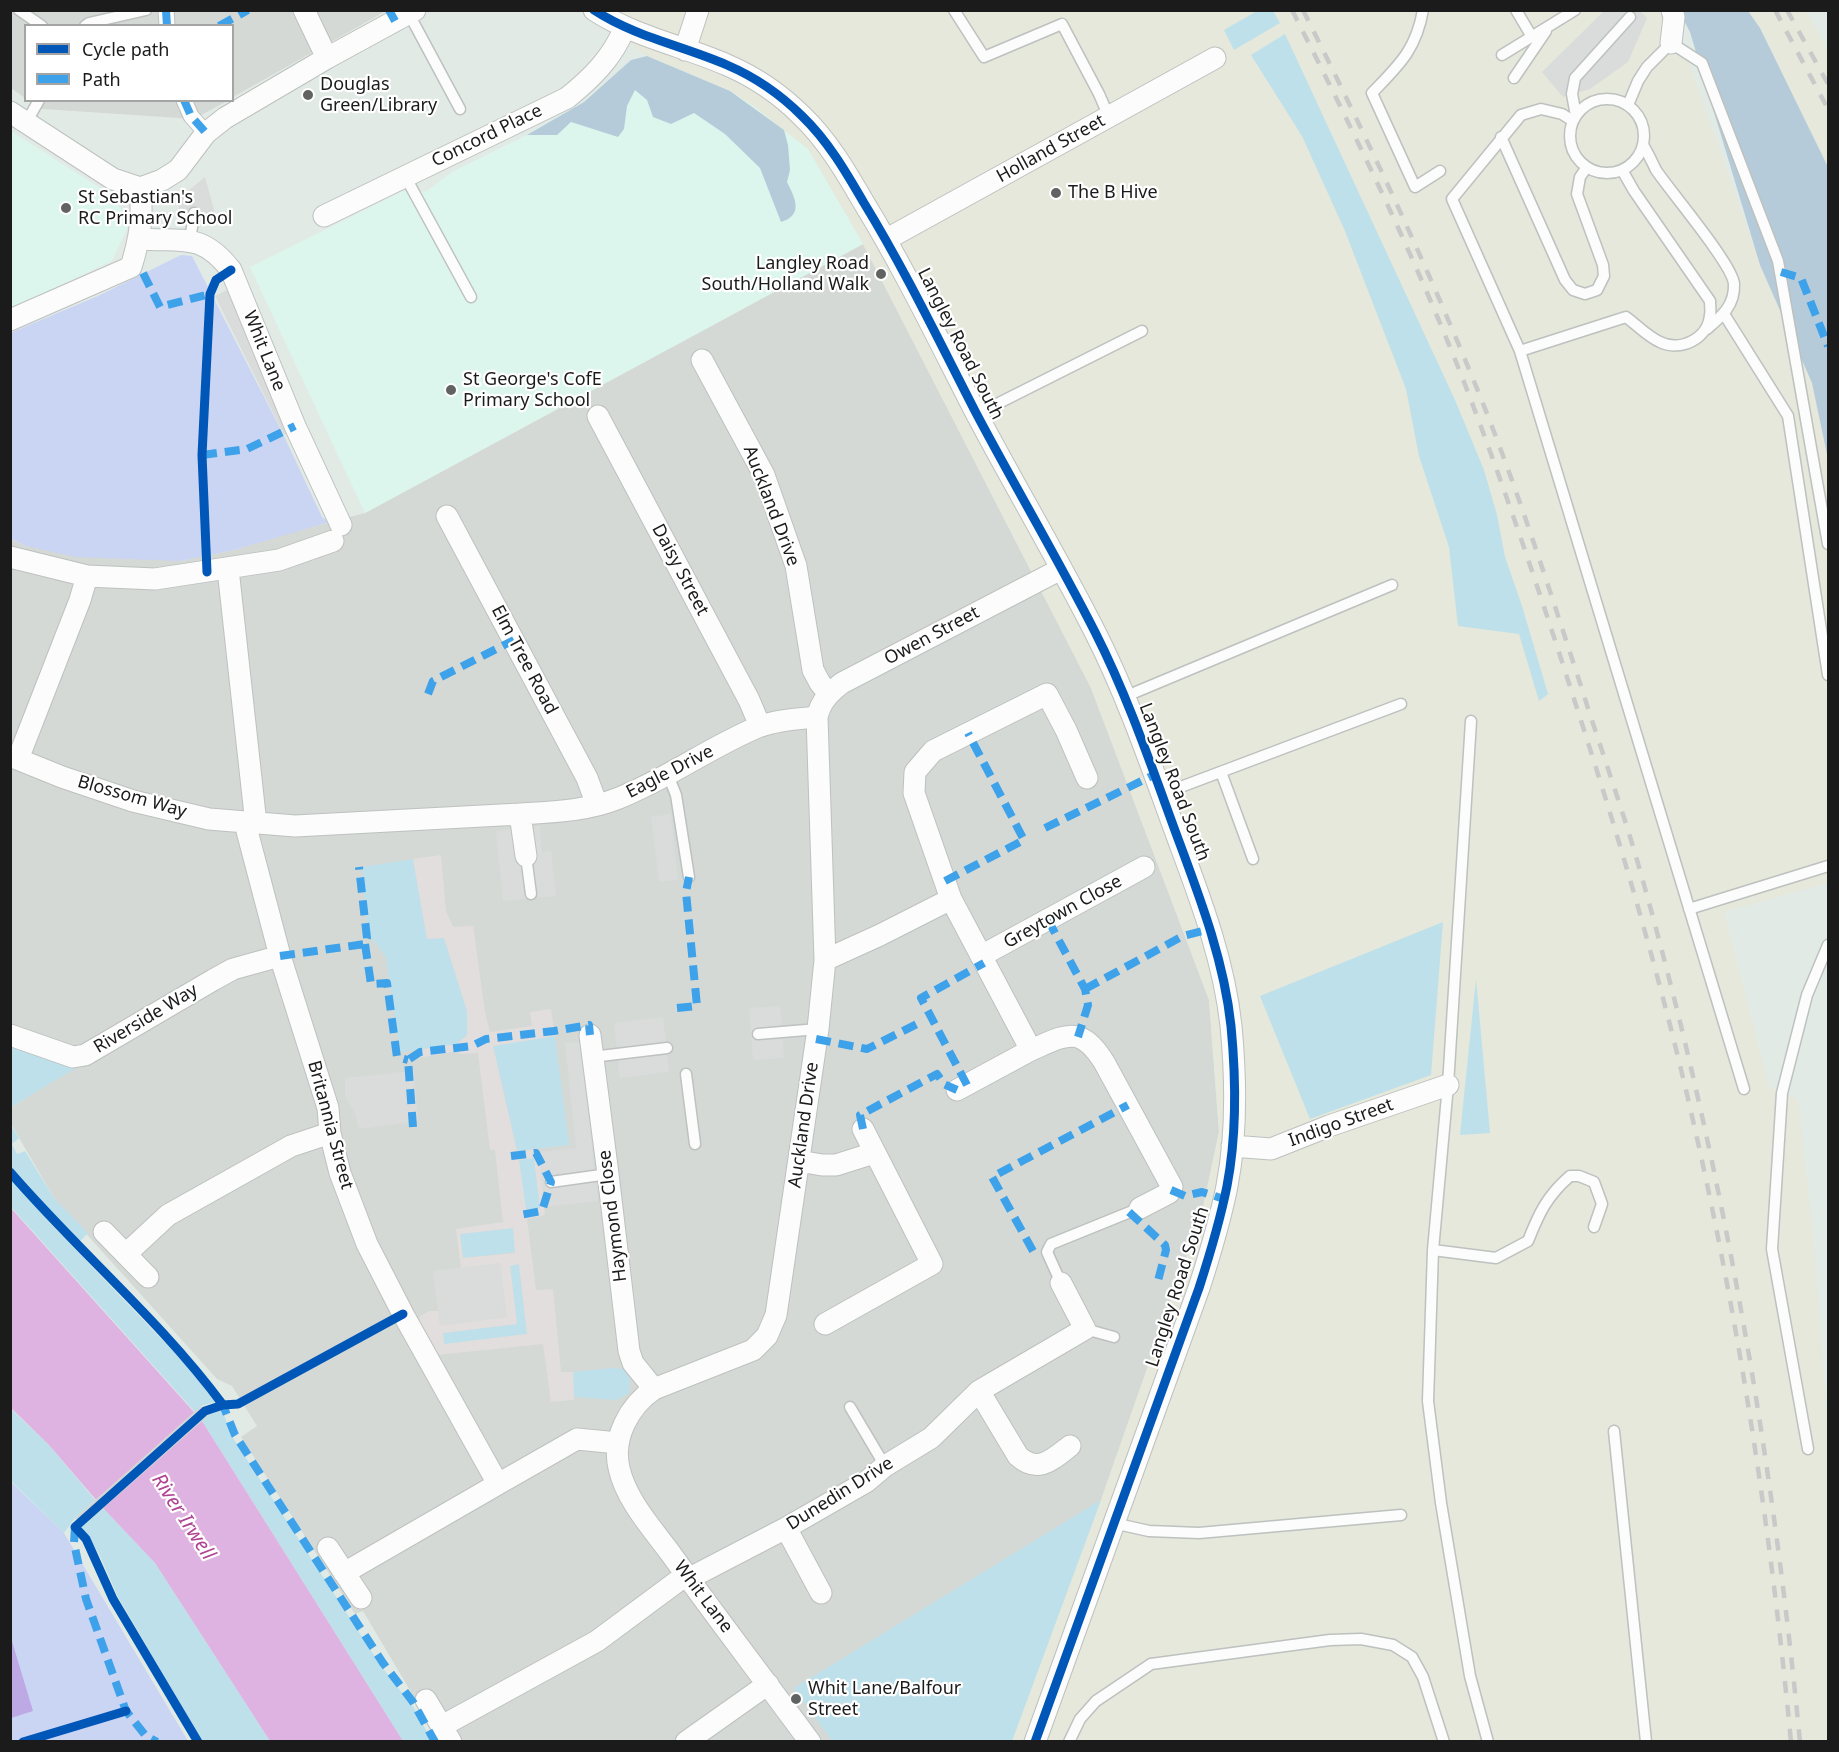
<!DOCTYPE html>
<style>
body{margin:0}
#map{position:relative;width:1839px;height:1752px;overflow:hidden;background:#e2eae6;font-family:"Noto Sans",sans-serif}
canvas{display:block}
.frame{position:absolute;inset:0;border:12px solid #1b1b1b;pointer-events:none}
.legend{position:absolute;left:24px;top:24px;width:210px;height:78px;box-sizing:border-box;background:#fff;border:2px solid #a4a4a4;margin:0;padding:8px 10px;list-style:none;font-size:18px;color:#1b1b1b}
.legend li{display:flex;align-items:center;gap:12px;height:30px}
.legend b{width:30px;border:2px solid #a4a4a4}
</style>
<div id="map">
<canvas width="1839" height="1752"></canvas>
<div class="frame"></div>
<ul class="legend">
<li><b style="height:8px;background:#0057b8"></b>Cycle path</li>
<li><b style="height:8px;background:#3da2ea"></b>Path</li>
</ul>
</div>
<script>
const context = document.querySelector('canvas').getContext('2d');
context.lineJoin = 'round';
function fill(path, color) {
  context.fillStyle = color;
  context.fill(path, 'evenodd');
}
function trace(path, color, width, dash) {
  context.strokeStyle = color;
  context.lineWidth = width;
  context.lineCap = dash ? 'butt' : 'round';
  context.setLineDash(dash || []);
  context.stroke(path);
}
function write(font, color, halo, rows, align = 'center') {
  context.font = font + ' "Noto Sans",sans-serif';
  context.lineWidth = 4.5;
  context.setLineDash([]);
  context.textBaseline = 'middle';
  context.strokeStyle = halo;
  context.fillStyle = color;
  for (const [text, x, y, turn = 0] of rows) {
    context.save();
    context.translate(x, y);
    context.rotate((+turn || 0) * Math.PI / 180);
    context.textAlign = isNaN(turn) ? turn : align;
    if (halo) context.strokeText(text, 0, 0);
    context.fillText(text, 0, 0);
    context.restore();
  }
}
fill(new Path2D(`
 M10 11H386L233 97 232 26H26L25 98 11 88Z
 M29 101H227L194 119 43 109Z
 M863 244 1091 688 1209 1000 1219 1132 1202 1212 1101 1500 1012 1741H440L363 1611 355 1614 241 1437 257 1426 232 1386 217 1379 54 1198 11 1124V1107L78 1066 11 1047 10 539 26 546 180 561 234 550 285 534 365 513Z`), '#d4d9d6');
fill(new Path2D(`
 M586 11H1661L1681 40 1760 265 1812 383 1828 459V883L1724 912 1769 1087 1798 1099 1814 1244 1828 1433V1741H1012L1101 1500 1202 1212 1219 1132 1209 999 1091 688 863 244 808 150 753 106 730 91 647 56Z
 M1748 11H1806L1828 50V167L1760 28Z`), '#e5e8da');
fill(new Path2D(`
 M647 56 730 91 753 106 808 149 863 244 365 513 250 267 403 191 412 193 427 191 452 172 527 135 584 102 631 60Z
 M11 131 111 195 130 222 112 261 11 308Z`), '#dcf6ee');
fill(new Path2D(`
 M1257 11H1273L1280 23 1234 50 1224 30Z
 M1285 34 1455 400 1484 470 1497 515 1505 557 1522 606 1548 694 1539 701 1519 634 1458 626 1449 547 1419 456 1406 389 1345 231 1302 136 1251 55Z
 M413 859 427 939 444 938 467 1011V1035L457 1044 400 1052 386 957 368 934 362 867Z
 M1443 922 1431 1075 1310 1119 1260 996Z
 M1476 979 1490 1133 1460 1135Z
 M555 1036 569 1145 517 1151 493 1045Z
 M11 1047 79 1066 11 1107Z
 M10 1124 19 1138 12 1144 17 1154 25 1151 54 1198 88 1233 79 1242 11 1167Z
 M534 1158 540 1209 525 1210 519 1160Z
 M10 1177 51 1224 192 1371 215 1402 201 1406 195 1412 11 1207Z
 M513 1228 516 1252 463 1258 460 1234Z
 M519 1264 527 1334 444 1345 443 1333 517 1324 510 1265Z
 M613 1368 624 1369 630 1379 629 1393 617 1400 574 1397 573 1372Z
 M10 1408 49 1445 95 1500 75 1518 64 1533 11 1481Z
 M222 1410 233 1438 381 1666 414 1708 432 1741H403L202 1421 209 1415Z
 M1101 1500 1012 1741H832L794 1688Z
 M103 1508 155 1563 270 1741H202L118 1597 99 1554 82 1527Z`), '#bee0ea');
fill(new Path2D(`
 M1679 11H1748L1760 28 1828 167V459L1812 383 1760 265 1690 32Z
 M647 56 730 91 784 130 788 145 790 170 787 182C795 198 804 215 781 222L760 168 725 134 694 113 671 124 653 117 647 100 635 90 627 106 624 129 618 137 571 122 557 135H527L584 102 631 60Z`), '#b5cbda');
fill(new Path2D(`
 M181 255 192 256 282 432 322 517 329 522 234 550 180 561 76 557 26 546 11 539 10 333 98 296Z
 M10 1481 64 1533 188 1741H11Z`), '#cad4f3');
fill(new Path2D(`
 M11 1638 33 1711 11 1718H10Z`), '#bdaae4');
fill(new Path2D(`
 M1604 11H1640L1647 18 1628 62 1590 89 1563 97 1542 72Z
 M205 177 215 213 206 223 182 218 177 200Z
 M227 290 296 430 284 435 215 296Z
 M671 814 678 880 659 882 651 817Z
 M540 826 542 852 551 851 556 896 503 901 496 831Z
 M780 1006 784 1058 753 1060 749 1008Z
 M663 1017 669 1072 620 1078 614 1023Z
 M580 1042 598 1201 544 1207 538 1152 576 1148 565 1043Z
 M414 1071 418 1121 359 1129 355 1113 345 1097V1078Z
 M500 1263 507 1317 440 1326 433 1271Z`), '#d9dcdb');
fill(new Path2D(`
 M441 855 446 911 453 927 473 926 485 1012 490 1032 532 1026 530 1012 551 1009 555 1036 493 1046 517 1151 538 1149 545 1215 527 1219 536 1290 553 1289 561 1372H573L574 1397 573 1400 551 1402 543 1344 436 1355 418 1326 420 1316 429 1311H438L440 1326 507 1317 500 1263 461 1268 456 1229 503 1222 495 1150H490L478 1053 459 1054 458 1051 417 1058 416 1050 457 1044 467 1035V1011L444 938 427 939 413 859ZM534 1158 540 1208 526 1210 519 1160ZM513 1228 515 1253 463 1258 460 1234ZM519 1264 527 1334 444 1344 443 1333 517 1324 510 1266Z`), '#e3dede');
fill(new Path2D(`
 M10 1207 202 1421 403 1741H270L155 1563 103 1508 49 1445 11 1408Z`), '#dfb3e1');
fill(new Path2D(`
 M201 1406 209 1415 82 1527 75 1518Z`), '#d4d7d6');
const service = new Path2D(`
 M19 10 42 26
 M954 10 984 57 1062 24 1099 94 1109 117
 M1423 10C1416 50 1399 65 1372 93L1415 187 1440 171
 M1516 10 1532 37
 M409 14 460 109
 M85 26 89 23 146 10
 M1502 55 1575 10
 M1514 78 1546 31
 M1570 136a37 37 0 1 1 74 0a37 37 0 1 1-74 0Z
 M1628 105 1638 81 1647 67 1671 43 1702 63 1778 261 1828 544
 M1576 116 1572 94 1575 78 1630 17
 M26 123 39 100
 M1501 137 1565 280 1573 290 1585 294 1597 290 1604 276 1603 265 1577 194 1580 177 1587 167
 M1643 145C1648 153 1652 162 1656 170 1670 191 1733 265 1734 284 1735 305 1722 316 1707 329
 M1622 170 1634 191 1710 301C1710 306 1711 311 1710 315 1708 339 1680 352 1660 342 1648 337 1637 325 1626 317L1520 351 1744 1089
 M405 176 471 297
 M190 241 194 213
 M1724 314 1788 416 1828 675
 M1520 351 1452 199 1521 115 1541 109 1562 114 1573 121
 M977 414 1142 331
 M1124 697 1392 585
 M1471 721 1448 1085 1433 1250 1428 1401 1441 1503 1470 1676 1488 1742
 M1221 772 1253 859
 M668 775 676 795 689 877
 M1162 794 1401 704
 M526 856 531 894
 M1689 909 1828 866
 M758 1034 818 1029
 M592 1057 667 1048
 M686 1074 695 1144
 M551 1182 608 1174
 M1433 1250 1496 1258 1528 1241C1539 1213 1547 1196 1570 1176H1579L1594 1182 1602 1204 1594 1227
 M1061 1283 1047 1252 1051 1244 1140 1208
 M1085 1329 1114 1337
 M850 1407 885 1466
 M1614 1431 1646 1742
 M1808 1449 1772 1249 1782 1093 1807 995 1828 945
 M1113 1523 1149 1531 1199 1533 1401 1515
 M1069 1742 1080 1719 1096 1701 1151 1664 1330 1640 1361 1639 1393 1645 1412 1657 1423 1677 1444 1742`);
const pedestrian = new Path2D(`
 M166 10 167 26
 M184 100 191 116 206 133`);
const minor = new Path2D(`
 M304 10 327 58
 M594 10C635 37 684 46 727 65 755 77 781 95 802 116 828 141 846 172 864 203 905 270 939 341 975 411 1014 485 1057 557 1095 632 1128 697 1152 768 1177 836 1200 898 1224 960 1231 1026 1236 1078 1237 1134 1227 1186 1220 1221 1210 1254 1199 1288L1035 1742
 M1671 43 1674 17 1672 10
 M685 50 698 10
 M10 112 113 179 140 188
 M140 188 162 180 178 170 206 133 225 118 327 58 415 10
 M324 216 567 98C592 78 613 57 625 27
 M140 239C183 242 201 232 231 270L295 426 341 525
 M887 239 1215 58
 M10 320 131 267C140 238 143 218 140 188
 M702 360 764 475 796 566 813 670 820 683 828 693
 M598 416 749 700 760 726
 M447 516 587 778 597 805
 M10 557 87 576 155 579 279 560 333 541
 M228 569 256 824
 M10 756 62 777 133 801 209 819 295 826 520 814
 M18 759 80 600 87 576
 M247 822V831L280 956 328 1108 330 1133 340 1173 367 1244 403 1314 498 1484 577 1439 618 1443
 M526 856 520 814C553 812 587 811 619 798 667 779 710 747 758 727 776 720 797 719 817 717
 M951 899 1031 1050C1066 1035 1080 1024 1104 1062L1172 1187 1169 1193 1140 1208
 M981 956 1144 867
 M825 960 880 935 951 899 914 793 915 772 933 751 1047 694 1066 730 1087 778
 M10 1035 73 1057 85 1055 213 980 233 969 280 956
 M590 1035 608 1174 629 1351 633 1363 654 1389
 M957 1090 1031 1050
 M1232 1146 1271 1149 1329 1126 1448 1085
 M799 1161 822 1165H836L874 1153
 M104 1232 148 1277
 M126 1254 168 1215 291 1146 330 1133
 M825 1324 932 1264 863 1129
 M979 1391 1018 1456C1038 1474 1052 1460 1070 1446
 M786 1528 821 1593
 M328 1548 361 1598
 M344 1573 498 1484
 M688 1579 786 1528 866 1482 885 1466 931 1438 979 1391 1085 1329 1061 1283
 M426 1700 451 1742
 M442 1726 597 1641 686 1575
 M686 1742 768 1684
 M810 1742C764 1679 716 1617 671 1554 652 1528 626 1500 619 1468 612 1438 629 1406 654 1389L753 1350 767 1336 776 1315 818 1029 825 960 817 717C821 701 829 693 842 683L1061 569`);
trace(service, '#bdc1bf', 13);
trace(pedestrian, '#bdc1bf', 17);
trace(minor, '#bdc1bf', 23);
trace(service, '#fbfcfb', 10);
trace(pedestrian, '#fbfcfb', 15);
trace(minor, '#fbfcfb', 21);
trace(new Path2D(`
 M1292 10C1354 132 1414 255 1464 382 1508 496 1546 611 1583 727 1621 845 1656 964 1685 1086 1736 1301 1770 1521 1791 1742
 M1303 10C1363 130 1420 250 1471 374 1513 475 1546 579 1580 683 1600 747 1623 810 1641 874 1721 1157 1772 1449 1800 1742
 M1775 10 1828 109
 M1787 10 1828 84`), '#c8c9c8', 4.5, [12, 12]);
trace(new Path2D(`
 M166 10 167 26
 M389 10 395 21
 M219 26 248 10
 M184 100 191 116 206 133
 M1781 272 1801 278 1828 346
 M143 273 160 307 210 294
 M202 455 247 449 295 426
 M428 694 433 681 514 640
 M1045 828 1154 775
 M945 881 1024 840 968 733
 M1048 920 1085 989 1088 1005 1078 1037
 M365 944 371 984 387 983 397 1057 408 1060
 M280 956 365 944 367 938 359 867
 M1085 989 1183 936 1211 929
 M677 1008 697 1006 686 892 689 877
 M816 1039 867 1049 921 1022
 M967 1085 921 998 984 963
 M413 1127 408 1060 420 1052 472 1046 486 1039 554 1031 589 1025 590 1035
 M863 1129 860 1115 937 1074 944 1084 957 1090
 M511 1156 536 1153 551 1182 542 1211 520 1215
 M1171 1190 1185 1196 1202 1192 1224 1199
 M1129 1212 1165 1245 1166 1250 1158 1281
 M1033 1251 992 1177 1128 1105
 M228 1405H223L235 1435 383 1663 413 1702 435 1742
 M75 1527 74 1543 86 1599 126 1711 145 1735 157 1742`), '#3da2ea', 8, [15, 8]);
trace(new Path2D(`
 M594 10C635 37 684 46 727 65 755 77 781 95 802 116 828 141 846 172 864 203 905 270 939 341 975 411 1014 485 1057 557 1095 632 1128 697 1152 768 1177 836 1200 898 1224 960 1231 1026 1236 1078 1237 1134 1227 1186 1220 1221 1210 1254 1199 1288L1035 1742
 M207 572 202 455 210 294 216 280 231 270
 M10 1172C79 1252 161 1321 223 1405
 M23 1742 126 1711
 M198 1742 113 1599 86 1539 75 1527 205 1411 223 1405 238 1404 403 1314`), '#0057b8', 9);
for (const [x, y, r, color] of [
 [308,95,6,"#616362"],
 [1056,193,6,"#616362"],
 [66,208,6,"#616362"],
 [881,274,6,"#616362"],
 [451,390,6,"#616362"],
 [796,1699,6,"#616362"]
]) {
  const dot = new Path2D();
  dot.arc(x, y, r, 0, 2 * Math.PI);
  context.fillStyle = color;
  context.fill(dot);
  trace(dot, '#fff', 2);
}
write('18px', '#1b1b1b', '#fff', [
 ["Douglas",320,85],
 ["Green/Library",320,106],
 ["The B Hive",1068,193],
 ["St Sebastian's",78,198],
 ["RC Primary School",78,219],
 ["Langley Road",869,264,"right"],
 ["South/Holland Walk",869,285,"right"],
 ["St George's CofE",463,380],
 ["Primary School",463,401],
 ["Whit Lane/Balfour",808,1689],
 ["Street",808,1710]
], 'left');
write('18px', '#1b1b1b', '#fff', [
 ["Concord Place",487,136,-26],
 ["Holland Street",1051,149,-29],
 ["Langley Road South",960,344,63],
 ["Whit Lane",264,351,68],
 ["Auckland Drive",771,506,69],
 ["Daisy Street",680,570,62],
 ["Owen Street",932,636,-28],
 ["Elm Tree Road",524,660,62],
 ["Eagle Drive",670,772,-27],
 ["Langley Road South",1174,782,69],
 ["Blossom Way",132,797,16],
 ["Greytown Close",1063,912,-29],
 ["Riverside Way",146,1019,-31],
 ["Indigo Street",1341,1123,-20],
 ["Britannia Street",330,1125,75],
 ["Auckland Drive",804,1125,-82],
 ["Haymond Close",613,1216,-97],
 ["Langley Road South",1178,1287,-72],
 ["Dunedin Drive",840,1494,-32],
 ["Whit Lane",703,1597,53]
]);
write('italic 20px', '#b04293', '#fff', [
 ["River Irwell",183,1517,57]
]);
</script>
